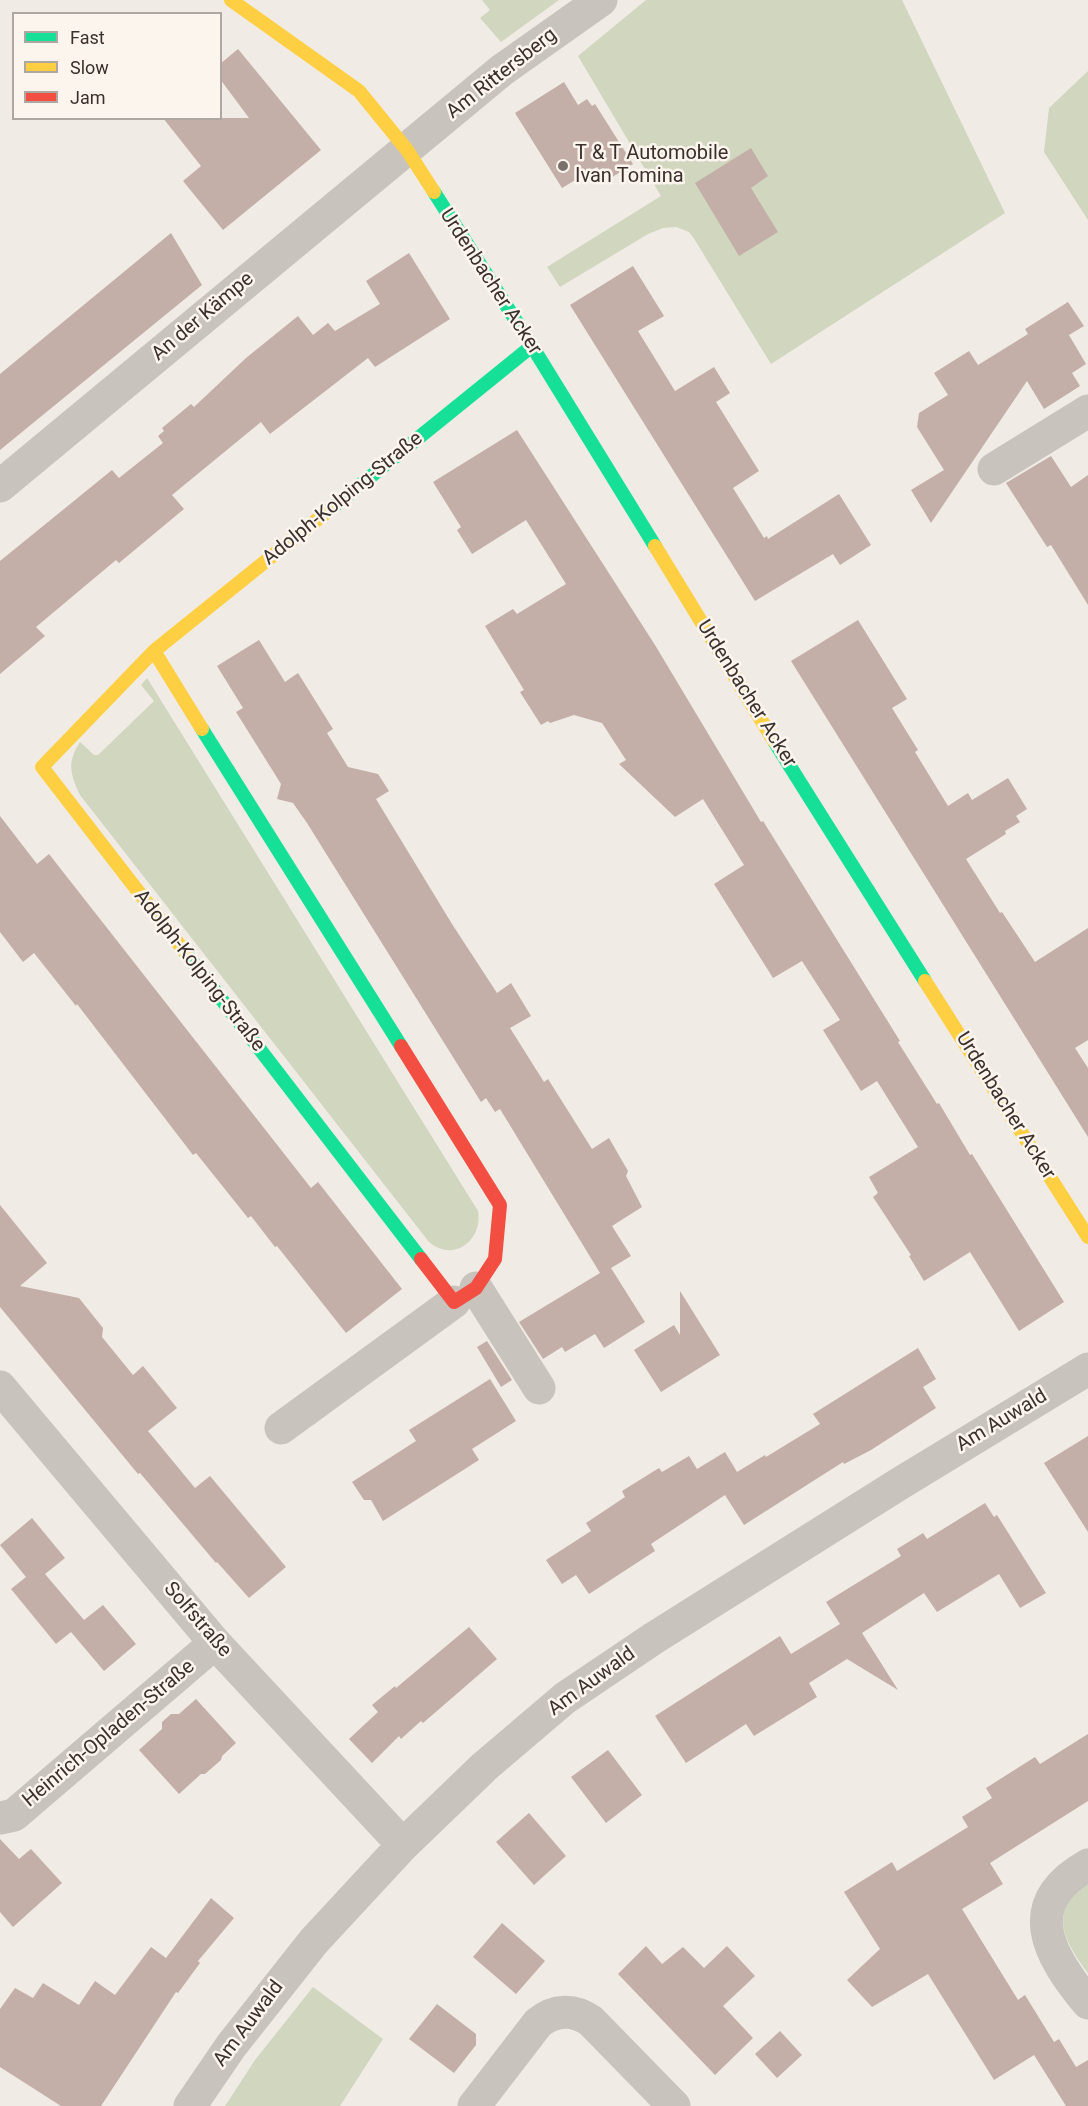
<!DOCTYPE html>
<meta charset="utf-8">
<style>
body{margin:0}
#map{position:relative;width:1088px;height:2106px;overflow:hidden;background:#f0ebe5;font-family:Roboto,sans-serif}
canvas{display:block}
.legend{position:absolute;left:12px;top:12px;width:210px;height:108px;box-sizing:border-box;background:#fbf5ee;border:2px solid #aea6a0;margin:0;padding:8px 10px;list-style:none;font-size:18px;color:#3b302b}
.legend li{display:flex;align-items:center;gap:12px;height:30px}
.legend b{width:30px;border:2px solid #aea6a0}
</style>
<div id="map">
<canvas width="1088" height="2106"></canvas>
<ul class="legend">
<li><b style="height:8px;background:#16e098"></b>Fast</li>
<li><b style="height:8px;background:#ffcf43"></b>Slow</li>
<li><b style="height:8px;background:#f24e42"></b>Jam</li>
</ul>
</div>
<script>
const context = document.querySelector('canvas').getContext('2d');
context.lineJoin = 'round';
function fill(path, color) {
  context.fillStyle = color;
  context.fill(path, 'evenodd');
}
function trace(path, color, width, dash) {
  context.strokeStyle = color;
  context.lineWidth = width;
  context.lineCap = dash ? 'butt' : 'round';
  context.setLineDash(dash || []);
  context.stroke(path);
}
function write(font, color, halo, rows, align = 'center') {
  context.font = font + ' Roboto,sans-serif';
  context.lineWidth = 5;
  context.setLineDash([]);
  context.textBaseline = 'middle';
  context.strokeStyle = halo;
  context.fillStyle = color;
  for (const [text, x, y, turn = 0] of rows) {
    context.save();
    context.translate(x, y);
    context.rotate((+turn || 0) * Math.PI / 180);
    context.textAlign = isNaN(turn) ? turn : align;
    if (halo) context.strokeText(text, 0, 0);
    context.fillText(text, 0, 0);
    context.restore();
  }
}
fill(new Path2D(`
 M482 0H559L501 42 480 18 490 10Z
 M646 0H902L1005 213 771 364 693 237 689 232 676 227 663 228 648 234 560 287 547 267 661 196 578 56Z
 M1088 71V220L1044 152 1049 108Z
 M147 678 478 1211C483 1240 454 1263 429 1242L80 795C70 774 67 762 80 742L94 755H98L154 701 141 685Z
 M1088 1884V1973C1064 1941 1047 1911 1088 1884Z
 M313 1987 383 2039 340 2106H225L255 2060Z`), '#d1d6bf');
fill(new Path2D(`
 M238 49 321 150 223 230 183 181 201 166 163 118H249L220 79V64Z
 M564 82 578 105 587 99 592 106 595 104 633 164 606 181 597 167 562 188 515 113Z
 M751 148 768 176 751 188 778 232 739 256 695 183Z
 M171 233 202 285 0 450V374Z
 M409 253 450 319 375 367 368 358 270 434 261 422 172 495 184 509 119 563 116 560 36 627 45 636 0 674V561L112 470 119 478 163 443 158 436 164 431 162 428 191 404 194 407 246 358 298 316 313 335 328 323 335 331 380 304 366 281Z
 M633 266 664 316 638 331 675 391 714 367 730 393 716 402 759 471 733 488 764 538 767 536 768 539 839 494 871 545 840 565 833 554 755 601 570 305Z
 M1068 302 1084 326 1069 335 1086 364 1072 373 1080 386 1044 409 1027 381 931 523 911 490 944 470 917 427 919 413 948 395 934 373 969 351 978 365 1028 334 1025 329Z
 M517 430 655 645 761 822 763 821 900 1041 898 1042 937 1104 939 1103 970 1155 972 1154 1064 1302 1019 1331 970 1252 924 1281 909 1256 911 1255 873 1197 878 1193 869 1177 918 1147 877 1081 861 1091 823 1030 840 1020 802 961 773 978 714 884 744 865 703 799 675 817 619 764 626 760 602 723 574 715 550 723 548 721 541 725 520 692 524 690 485 626 513 609 517 614 566 584 526 520 472 554 457 530 461 527 433 482Z
 M1051 456 1071 487 1088 475V605L1051 545 1047 547 1006 483Z
 M858 620 907 699 892 708 918 750 915 752 948 806 968 793 972 800 1008 778 1027 809 1016 816 1020 822 1005 831 1006 834 966 859 1000 913 1002 912 1035 962 1088 928V1040L1075 1048 1088 1068V1137L791 661Z
 M259 640 285 682 298 673 333 729 327 733 348 767 378 774 389 791 376 799 452 924 497 993 511 983 531 1016 510 1028 544 1082 548 1079 592 1149 609 1138 628 1171 626 1176 642 1207 612 1226 631 1256 611 1268 645 1322 604 1348 595 1334 565 1352 562 1347 543 1359 519 1322 600 1273 500 1109 495 1112 486 1098 481 1102 307 823 293 803 277 799 281 784 236 712 243 708 217 666Z
 M0 816 37 864 49 854 311 1188 318 1182 402 1289 346 1333 277 1246 275 1247 251 1216 248 1218 196 1153 193 1155 77 1004 76 1006 34 953 23 962 0 932Z
 M0 1205 47 1263 20 1286 79 1298 103 1328 102 1337 133 1375 143 1366 177 1408 148 1431 195 1488 210 1476 286 1567 249 1598 217 1562 216 1563 140 1473 138 1474 0 1307Z
 M680 1291 720 1355 661 1392 634 1350 674 1325 680 1335Z
 M487 1341 512 1380 501 1387 477 1347Z
 M918 1348 936 1379 923 1387 936 1408 871 1450 844 1464 843 1462 744 1525 725 1495 651 1544 655 1551 589 1594 576 1575 562 1584 546 1560 591 1531 586 1523 625 1497 622 1491 659 1468 662 1472 689 1456 697 1469 725 1452 737 1472 765 1455 766 1457 820 1424 813 1414Z
 M490 1379 516 1421 472 1449 479 1460 383 1521 371 1500H364L352 1482 416 1441 409 1430Z
 M1088 1436V1532L1044 1463Z
 M985 1503 994 1517 997 1515 1046 1593 1020 1608 999 1574 937 1612 924 1593 862 1633 898 1690 847 1659 809 1683 817 1697 754 1736 746 1724 686 1763 655 1716 780 1636 791 1654 840 1624 826 1602 901 1556 897 1549 923 1533 927 1539Z
 M32 1518 65 1558 45 1574 84 1620 103 1605 136 1644 104 1671 71 1632 56 1644 11 1589 26 1577 0 1545Z
 M469 1627 497 1659 423 1723 421 1721 401 1739 399 1736 372 1763 349 1739 378 1712 372 1705 395 1686 396 1688Z
 M196 1699 236 1743 222 1756 221 1760 205 1774H201L179 1794 139 1750 162 1729V1722L171 1714H179Z
 M1088 1734V1801L990 1863 1003 1884 962 1909 1018 2000 1025 1995 1054 2042 1059 2039 1076 2067 1088 2060V2106H1066L1034 2055 994 2080 928 1974 872 2007 847 1980 880 1949 844 1892 892 1862 897 1871 968 1827 962 1817 992 1798 986 1788 1035 1757 1040 1764Z
 M608 1750 642 1795 606 1823 571 1777Z
 M529 1813 566 1856 534 1885 496 1842Z
 M0 1839 19 1859 31 1849 62 1883 13 1927 0 1912Z
 M211 1898 234 1918 198 1961 200 1963 178 1993 176 1992 101 2106H61L0 2067V2009L15 1988 33 1998 43 1983 79 2005 95 1981 115 1995 151 1947 166 1958Z
 M502 1923 545 1961 516 1994 473 1957Z
 M646 1946 662 1964 683 1947 704 1968 727 1946 755 1976 723 2006 753 2038 715 2075 618 1974Z
 M437 2004 476 2034V2045L454 2073 409 2039Z
 M780 2031 802 2055 777 2078 755 2054Z`), '#c3afa7');
trace(new Path2D(`
 M994 469 1088 411
 M0 486 502 70 601 0
 M476 1288 539 1388
 M0 1387 215 1643 403 1845
 M281 1428 454 1302
 M0 1818 14 1815 215 1643
 M1088 1865C1019 1904 1048 1955 1088 2003
 M190 2106 231 2046 314 1941 403 1845 484 1767 565 1698 654 1638 899 1484 1088 1369
 M474 2106 538 2023C555 2009 574 2009 591 2021L674 2106`), '#c9c3be', 33);
trace(new Path2D(`
 M434 192 532 346 655 546
 M328 511 532 346
 M202 729 401 1046
 M774 741 925 981
 M185 952 421 1259`), '#16e098', 14);
trace(new Path2D(`
 M231 0 359 91 407 150 434 192
 M655 546 774 741
 M154 651 42 767 185 952
 M202 729 154 651 328 511
 M925 981 1088 1237`), '#ffcf43', 14);
trace(new Path2D(`
 M401 1046 500 1205 495 1259 476 1288 454 1302 421 1259`), '#f24e42', 14);
for (const [x, y, r, color] of [
 [563,166,6,"#7a716c"]
]) {
  const dot = new Path2D();
  dot.arc(x, y, r, 0, 2 * Math.PI);
  context.fillStyle = color;
  context.fill(dot);
  trace(dot, '#fbf5ee', 2);
}
write('20px', '#3b302b', '#fbf5ee', [
 ["Am Rittersberg",502,74,-38],
 ["Urdenbacher Acker",490,282,57],
 ["An der Kämpe",203,317,-40],
 ["Adolph-Kolping-Straße",343,499,-39],
 ["Urdenbacher Acker",746,694,58],
 ["Adolph-Kolping-Straße",199,971,52],
 ["Urdenbacher Acker",1005,1106,58],
 ["Am Auwald",1002,1421,-31],
 ["Solfstraße",197,1620,49],
 ["Am Auwald",592,1682,-36],
 ["Heinrich-Opladen-Straße",109,1734,-40],
 ["Am Auwald",249,2024,-53]
]);
write('20px', '#3b302b', '#fbf5ee', [
 ["T & T Automobile",575,154],
 ["Ivan Tomina",575,177]
], 'left');
</script>
